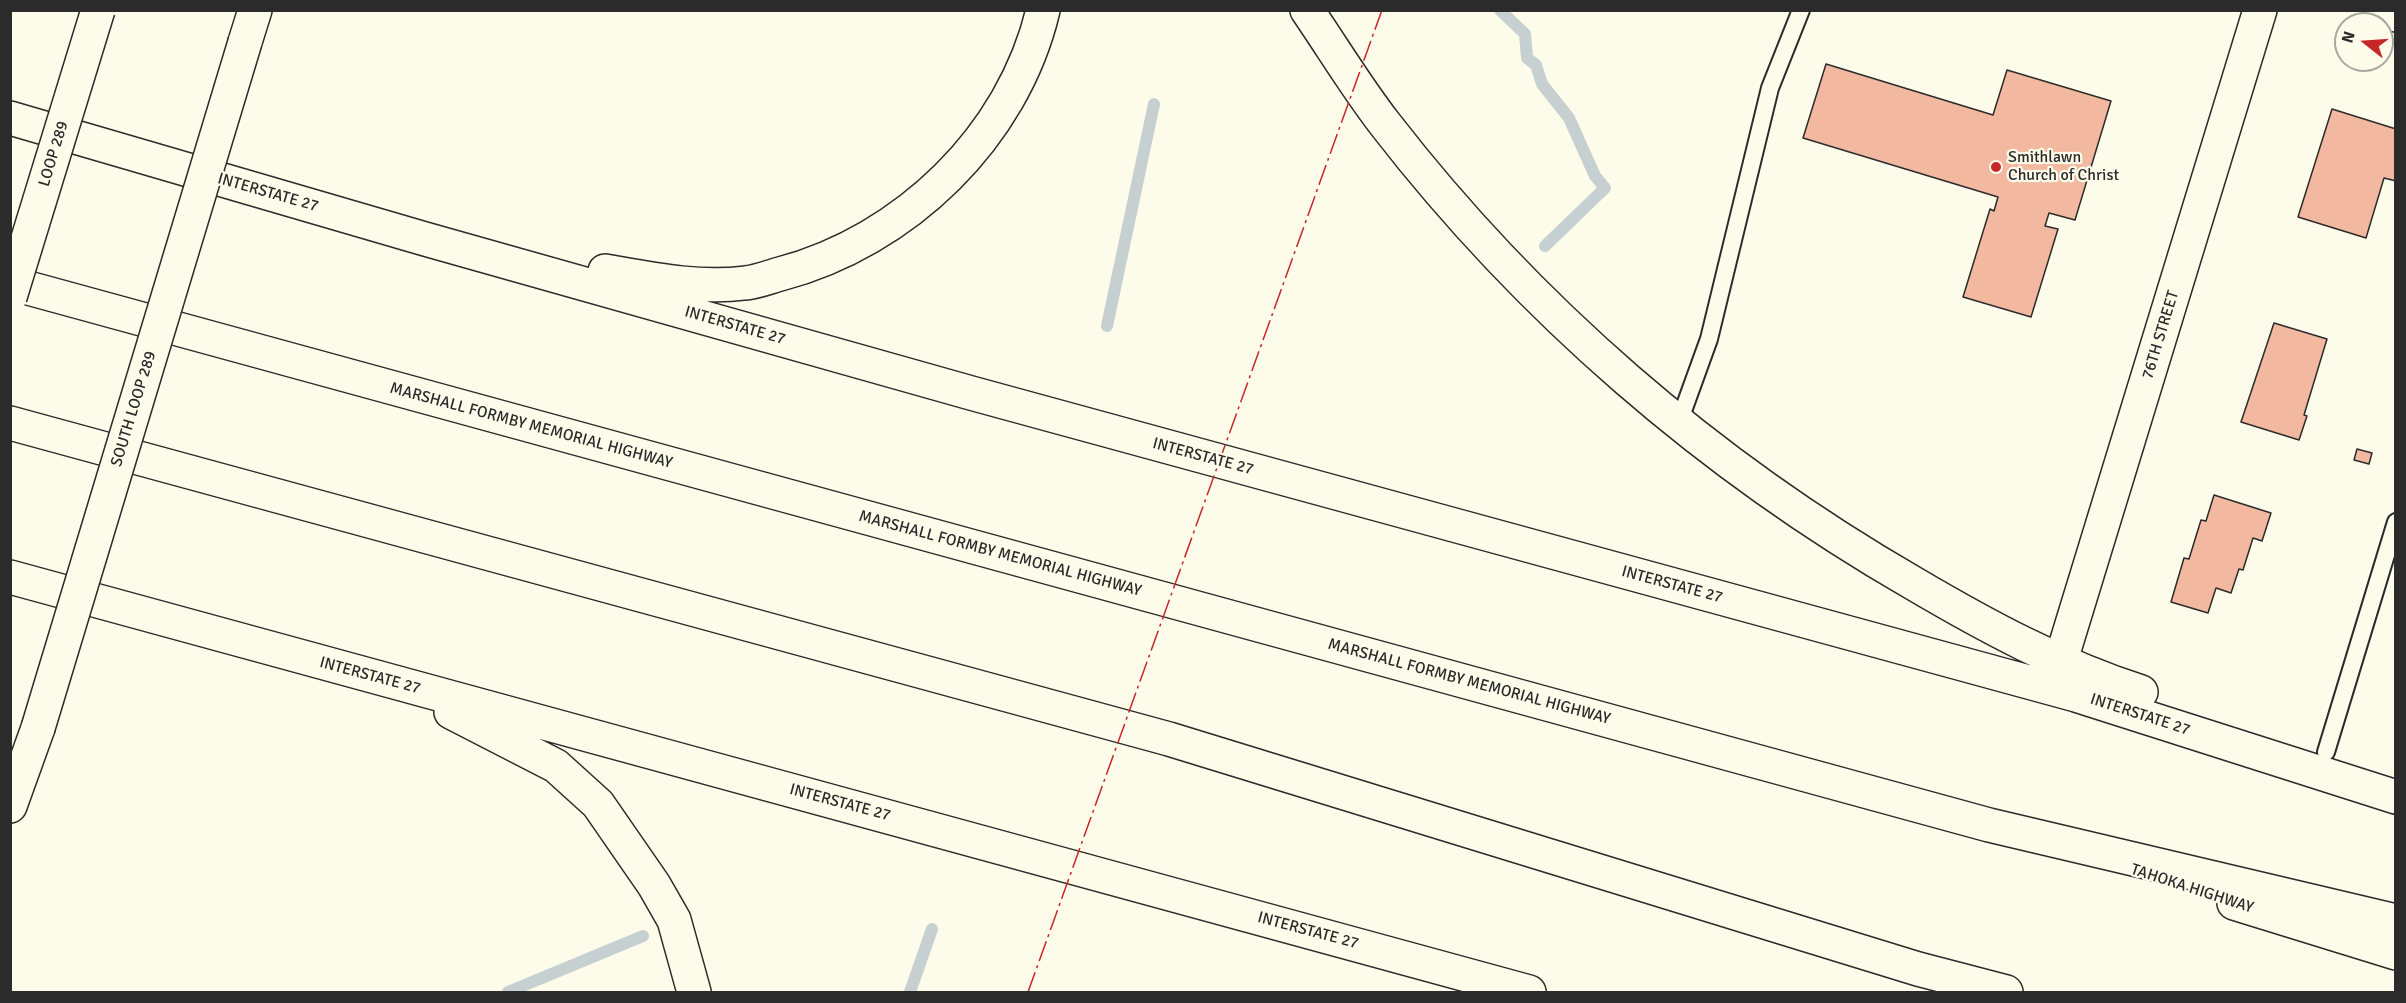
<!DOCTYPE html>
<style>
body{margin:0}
#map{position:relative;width:2406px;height:1003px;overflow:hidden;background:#fdfbea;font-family:Signika,sans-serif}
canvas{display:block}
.frame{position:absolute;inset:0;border:12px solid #2b2b2b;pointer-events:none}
.north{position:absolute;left:2334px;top:12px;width:60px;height:60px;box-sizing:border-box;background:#fdfbea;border:2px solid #a9a89e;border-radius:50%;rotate:287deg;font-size:16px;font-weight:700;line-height:24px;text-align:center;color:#2b2b2b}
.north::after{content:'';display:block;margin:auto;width:21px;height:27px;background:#c62828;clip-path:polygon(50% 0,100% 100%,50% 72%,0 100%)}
</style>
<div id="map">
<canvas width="2406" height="1003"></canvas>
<div class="frame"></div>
<div class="north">N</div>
</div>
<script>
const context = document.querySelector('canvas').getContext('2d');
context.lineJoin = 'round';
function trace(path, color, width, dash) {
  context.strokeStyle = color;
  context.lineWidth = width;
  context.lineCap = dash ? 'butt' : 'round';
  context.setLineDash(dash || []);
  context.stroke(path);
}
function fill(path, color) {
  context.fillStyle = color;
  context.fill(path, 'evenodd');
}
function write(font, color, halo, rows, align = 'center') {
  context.font = font + ' Signika,sans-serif';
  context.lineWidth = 4.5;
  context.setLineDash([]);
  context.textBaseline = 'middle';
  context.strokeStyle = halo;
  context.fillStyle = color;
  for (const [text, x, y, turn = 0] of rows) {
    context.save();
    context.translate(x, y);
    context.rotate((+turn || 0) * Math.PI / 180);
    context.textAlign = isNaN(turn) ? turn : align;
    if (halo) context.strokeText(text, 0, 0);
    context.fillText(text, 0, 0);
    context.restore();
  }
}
trace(new Path2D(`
 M1500 10 1525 34 1527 58 1536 65 1542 84 1569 118 1595 176 1605 188 1545 246
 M1107 326 1154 104
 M508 992 643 936
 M910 992 932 929`), '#c7d0d0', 12);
const building = new Path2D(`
 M1826 64 1993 115 2007 70 2111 101 2075 220 2049 213 2045 226 2058 229 2031 317 1963 297 1990 209 1994 211 1998 197 1803 138Z
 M2332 109 2396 129V181L2384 178 2366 238 2298 217Z
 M2274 323 2327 339 2304 415 2307 416 2299 440 2241 422Z
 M2357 449 2372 453 2369 464 2354 460Z
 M2214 495 2271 513 2262 541 2253 538 2243 570 2239 569 2231 593 2216 588 2208 613 2171 602 2184 558 2189 559 2201 520 2206 521Z`);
fill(building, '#f2b8a0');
trace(building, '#2b2b2b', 1.5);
const lane = new Path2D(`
 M1679 422 1709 339 1770 88 1801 10
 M2326 752 2396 522`);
const street = new Path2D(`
 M2382 10 2396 15
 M2061 660 2260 10`);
const secondary = new Path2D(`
 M1307 10C1333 48 1357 88 1385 124 1529 310 1710 466 1913 583 1986 626 2060 666 2141 692
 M245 42 255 10
 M10 118 425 239 971 393 2076 695 2396 797
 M605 271C651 279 698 289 745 283 757 282 769 277 780 274 905 241 1013 137 1043 10
 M10 577 1529 992
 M451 712 556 766 598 804 654 885 674 920 694 992
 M10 806 38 728`);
const highway = new Path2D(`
 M10 283 1989 825 2396 921
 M10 423 1169 739 1918 969 2006 992
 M2234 903 2396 953`);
trace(lane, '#2b2b2b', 20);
trace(street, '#2b2b2b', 36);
trace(secondary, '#2b2b2b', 36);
trace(highway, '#2b2b2b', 36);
trace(lane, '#fdfbea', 16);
trace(street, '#fdfbea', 33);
trace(secondary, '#fdfbea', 33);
trace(highway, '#fdfbea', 33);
const secondaryBridge = new Path2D(`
 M38 728 245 42`);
const highwayBridge = new Path2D(`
 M10 297 98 10`);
trace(secondaryBridge, '#2b2b2b', 36, []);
trace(highwayBridge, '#2b2b2b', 36, []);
trace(secondaryBridge, '#fdfbea', 33);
trace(highwayBridge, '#fdfbea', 33);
trace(new Path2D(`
 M1028 992 1382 10`), '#c62828', 1.5, [21, 4.5, 3, 4.5]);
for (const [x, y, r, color] of [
 [1996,167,6,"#c62828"]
]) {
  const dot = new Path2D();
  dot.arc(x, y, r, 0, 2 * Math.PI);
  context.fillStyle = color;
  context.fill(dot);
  trace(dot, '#fdfbea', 2);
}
write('16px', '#2b2b2b', '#fdfbea', [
 ["LOOP 289",54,154,-73],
 ["INTERSTATE 27",268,193,16],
 ["INTERSTATE 27",735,326,16],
 ["76TH STREET",2161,335,-73],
 ["SOUTH LOOP 289",134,409,-73],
 ["MARSHALL FORMBY MEMORIAL HIGHWAY",531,426,15],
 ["INTERSTATE 27",1203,457,15],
 ["MARSHALL FORMBY MEMORIAL HIGHWAY",1000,554,15],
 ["INTERSTATE 27",1672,585,15],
 ["INTERSTATE 27",370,676,15],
 ["MARSHALL FORMBY MEMORIAL HIGHWAY",1469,682,15],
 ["INTERSTATE 27",2140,715,18],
 ["INTERSTATE 27",840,803,15],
 ["TAHOKA HIGHWAY",2192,889,18],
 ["INTERSTATE 27",1308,931,15]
]);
write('16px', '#2b2b2b', '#fdfbea', [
 ["Smithlawn",2008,158],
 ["Church of Christ",2008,176]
], 'left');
</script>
